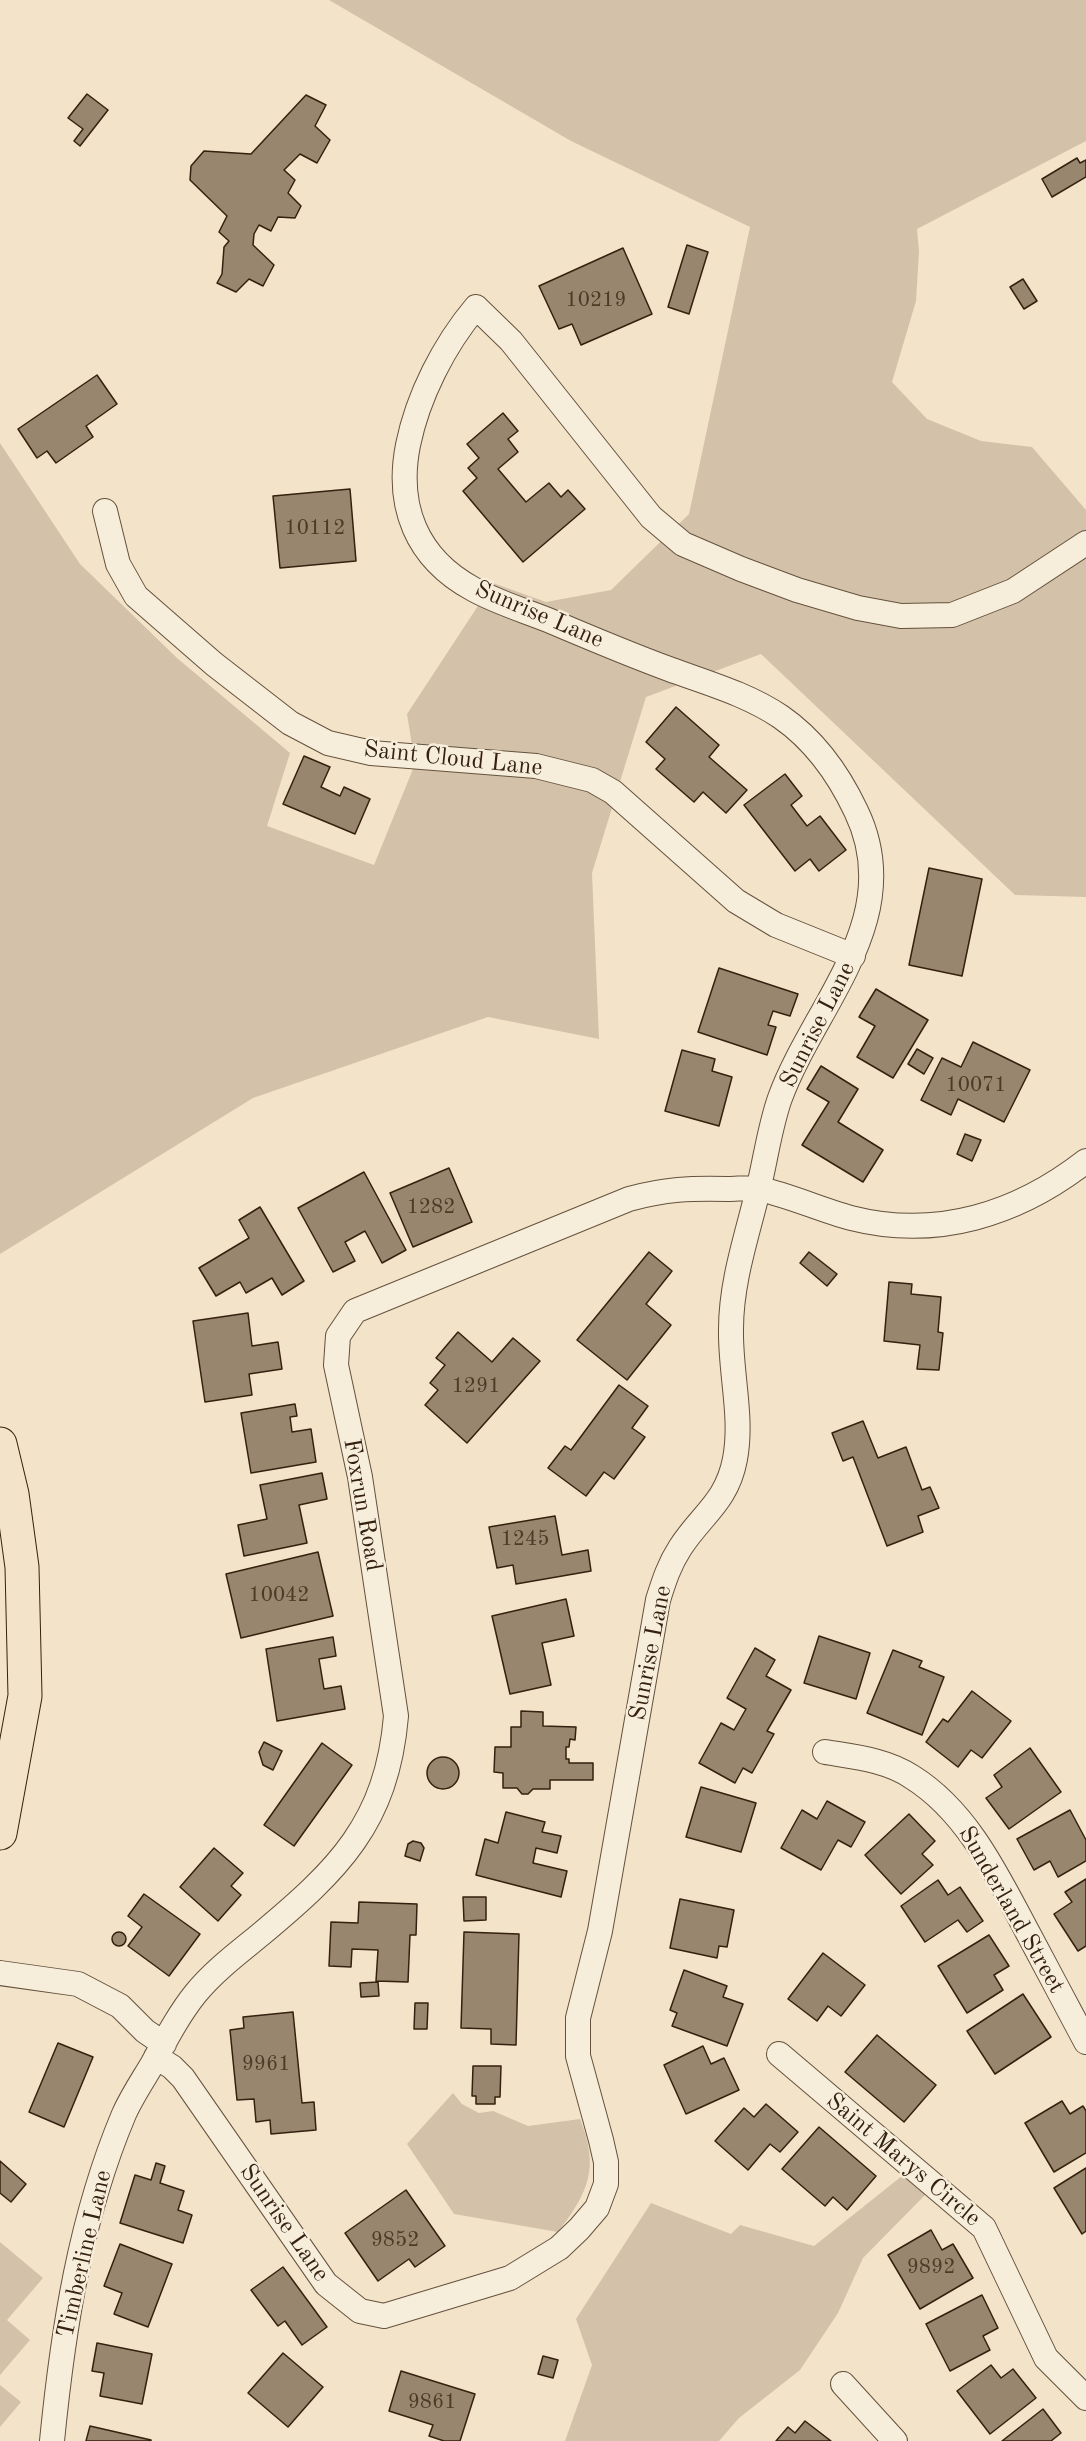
<!DOCTYPE html>
<style>
body{margin:0}
canvas{display:block;background:#f3e3c8}
</style>
<canvas width="1086" height="2441"></canvas>
<script>
const context = document.querySelector('canvas').getContext('2d');
context.lineJoin = 'round';
function fill(path, color) {
  context.fillStyle = color;
  context.fill(path, 'evenodd');
}
function trace(path, color, width, dash) {
  context.strokeStyle = color;
  context.lineWidth = width;
  context.lineCap = dash ? 'butt' : 'round';
  context.setLineDash(dash || []);
  context.stroke(path);
}
function write(font, color, halo, rows, align = 'center') {
  context.font = font + ' "Old Standard TT",serif';
  context.lineWidth = 5;
  context.setLineDash([]);
  context.textBaseline = 'middle';
  context.strokeStyle = halo;
  context.fillStyle = color;
  for (const [text, x, y, turn = 0] of rows) {
    context.save();
    context.translate(x, y);
    context.rotate((+turn || 0) * Math.PI / 180);
    context.textAlign = isNaN(turn) ? turn : align;
    if (halo) context.strokeText(text, 0, 0);
    context.fillText(text, 0, 0);
    context.restore();
  }
}
fill(new Path2D(`
 M329 0H1086V141L917 229 919 251 916 301 892 382 927 419 981 441 1032 447 1086 510V897L1015 895 761 654 646 697 592 873 599 1039 488 1017 253 1098 0 1254V443L80 564 177 658 290 753 267 826 374 865 415 764 407 714 493 583 546 602 611 590 689 514 750 227 571 141Z
 M453 2093 462 2104 479 2113 493 2111 528 2126 580 2119C600 2168 588 2193 558 2232L454 2214 407 2144Z
 M907 2172 928 2192 863 2258 838 2313 800 2370 739 2418 719 2441H565L592 2365 576 2319 651 2203 731 2234 740 2225 814 2246Z
 M0 2242 43 2278 7 2320 30 2340 0 2375Z
 M0 2385 21 2402 0 2427Z`), '#d3c2a9');
const building = new Path2D(`
 M87 94 108 110 80 146 74 141 83 129 68 118Z
 M306 95 326 105 315 126 330 140 317 163 300 154 284 170 295 180 288 193 301 206 295 218 278 217 271 231 259 225 254 234 253 245 274 265 263 286 249 279 236 292 217 283 222 274 224 247 229 241 219 232 227 216 190 180 191 166 204 151 251 154Z
 M1077 158 1080 163 1086 160V177L1052 197 1042 179Z
 M687 245 708 252 689 314 668 307Z
 M623 248 652 314 581 345 572 324 559 329 539 286Z
 M1023 279 1037 301 1024 309 1010 287Z
 M97 375 117 404 86 426 93 437 56 463 47 451 37 458 18 429Z
 M503 413 518 431 508 439 518 452 498 469 526 502 549 483 561 497 568 490 585 509 523 562 463 491 477 478 468 468 479 458 467 444Z
 M350 489 356 561 280 568 273 496Z
 M676 707 719 745 709 757 747 790 726 813 703 792 694 802 656 769 665 759 646 742Z
 M304 756 330 767 321 787 340 796 344 787 370 799 355 834 283 804Z
 M785 774 802 796 791 805 807 826 820 816 846 850 819 871 810 859 795 871 744 805Z
 M929 868 982 879 962 976 909 965Z
 M719 968 798 994 790 1016 773 1011 768 1025 776 1027 767 1055 698 1032Z
 M876 989 928 1020 893 1078 857 1057 875 1026 859 1017Z
 M973 1042 1030 1070 1004 1122 958 1099 951 1115 921 1100 942 1058 961 1067Z
 M917 1049 933 1058 924 1074 908 1064Z
 M682 1050 715 1059 712 1071 732 1077 719 1126 665 1111Z
 M821 1066 858 1089 838 1122 883 1150 863 1182 802 1145 829 1102 807 1089Z
 M965 1134 981 1140 972 1161 957 1154Z
 M449 1168 472 1222 413 1247 390 1193Z
 M364 1172 406 1250 382 1263 365 1231 345 1242 355 1261 333 1272 298 1208Z
 M260 1207 304 1281 282 1295 272 1278 246 1293 240 1282 216 1296 199 1268 249 1238 239 1220Z
 M649 1252 672 1271 646 1304 671 1325 627 1380 577 1340Z
 M809 1252 837 1274 827 1286 800 1263Z
 M889 1282 912 1284 911 1294 941 1297 938 1332 943 1333 939 1370 917 1369 920 1345 884 1341Z
 M248 1313 252 1346 278 1342 282 1369 249 1374 252 1395 205 1402 193 1321Z
 M458 1332 492 1362 513 1338 540 1361 467 1443 425 1405 438 1390 430 1383 445 1365 436 1358Z
 M619 1385 648 1406 632 1428 645 1437 614 1479 604 1472 586 1496 548 1468 565 1446 571 1450Z
 M295 1404 297 1416 290 1417 292 1432 311 1429 316 1462 251 1473 241 1413Z
 M863 1421 878 1458 906 1447 922 1490 930 1487 939 1508 918 1516 923 1532 887 1546 853 1457 843 1461 832 1433Z
 M322 1473 327 1499 299 1505 307 1543 244 1556 238 1525 267 1519 260 1485Z
 M555 1516 562 1555 588 1550 591 1571 516 1584 513 1565 497 1568 489 1527Z
 M318 1552 333 1616 241 1638 226 1574Z
 M566 1599 574 1636 542 1643 551 1685 510 1694 492 1616Z
 M819 1636 870 1653 856 1699 804 1683Z
 M333 1637 336 1656 319 1659 324 1689 341 1686 345 1709 277 1721 266 1649Z
 M755 1648 775 1660 766 1676 791 1690 767 1731 774 1734 752 1773 743 1768 735 1783 699 1763 721 1723 734 1730 746 1709 727 1698Z
 M893 1650 922 1661 919 1667 944 1677 922 1735 867 1713Z
 M972 1691 1011 1721 982 1758 971 1750 958 1767 926 1742 943 1719 948 1722Z
 M521 1711 543 1712V1726L576 1727 575 1740 570 1739 569 1747H566V1759H569V1763H593V1780H550V1789H533L528 1794H522L517 1788H503V1773L494 1772 495 1747H511V1727H521Z
 M264 1742 282 1751 273 1770 263 1765 259 1752Z
 M322 1743 352 1765 294 1846 264 1825Z
 M1030 1748 1061 1792 1009 1829 986 1798 1002 1787 994 1775Z
 M427 1773a16 16 0 1 1 32 0a16 16 0 1 1-32 0Z
 M701 1787 756 1803 741 1852 686 1837Z
 M827 1801 865 1822 851 1847 838 1840 821 1870 781 1848 802 1810 817 1819Z
 M1070 1810 1086 1840V1861L1058 1877 1050 1861 1034 1870 1017 1839Z
 M506 1812 545 1822 542 1832 561 1836 557 1853 536 1848 533 1863 567 1871 561 1897 476 1875 485 1839 498 1843Z
 M909 1814 935 1841 922 1854 933 1865 901 1894 865 1855Z
 M413 1841 421 1843 424 1848 420 1861 405 1856 408 1844Z
 M214 1848 243 1873 231 1886 241 1895 218 1921 180 1887Z
 M1086 1879V1946L1078 1951 1054 1914 1072 1902 1065 1892Z
 M938 1880 948 1895 960 1887 983 1921 967 1932 958 1920 925 1942 901 1906Z
 M144 1894 200 1934 169 1976 128 1946 142 1927 128 1916Z
 M463 1897H486V1920L464 1921Z
 M680 1899 734 1910 727 1947 719 1946 717 1958 670 1948Z
 M359 1902 417 1904 416 1935H410L408 1982 376 1981 378 1950 352 1949 351 1967 329 1966 331 1922 358 1923Z
 M112 1939a7 7 0 1 1 14 0a7 7 0 1 1-14 0Z
 M464 1932 519 1934 516 2045 491 2044V2029L461 2028Z
 M989 1935 1009 1966 994 1975 1003 1990 967 2013 938 1966Z
 M823 1953 865 1985 841 2016 828 2006 817 2021 788 1999Z
 M684 1970 727 1986 723 1997 743 2004 727 2046 672 2026 677 2013 670 2010Z
 M378 1982 379 1996 361 1997 360 1983Z
 M1023 1994 1051 2037 995 2074 967 2031Z
 M415 2003H428L427 2029H414Z
 M293 2012 302 2103 314 2102 316 2130 271 2134 270 2120 256 2122 254 2099 237 2100 230 2030 244 2028 243 2017Z
 M877 2035 936 2085 904 2122 845 2072Z
 M58 2043 93 2057 64 2127 29 2112Z
 M703 2046 711 2064 724 2058 739 2090 686 2114 664 2065Z
 M473 2066H501L500 2097H495V2104H476V2096H472Z
 M1062 2101 1070 2114 1083 2106 1086 2111V2153L1054 2172 1025 2123Z
 M766 2104 798 2132 780 2152 770 2144 748 2170 715 2141 744 2108 754 2117Z
 M819 2127 876 2176 847 2210 833 2197 825 2206 782 2169Z
 M0 2161 26 2184 11 2202 0 2193Z
 M156 2163 165 2166 160 2183 184 2191 178 2210 192 2215 183 2243 120 2223 135 2175 151 2180Z
 M1086 2168V2231L1082 2234 1054 2188Z
 M406 2190 445 2246 415 2267 409 2259 378 2281 345 2233Z
 M931 2230 942 2250 953 2244 973 2278 920 2309 888 2255Z
 M120 2244 172 2264 148 2327 114 2314 122 2293 104 2286Z
 M283 2267 327 2327 302 2345 285 2321 278 2326 251 2290Z
 M982 2295 998 2328 983 2336 990 2350 950 2371 926 2324Z
 M97 2343 152 2354 142 2404 100 2396 104 2373 92 2371Z
 M283 2353 323 2387 288 2427 248 2393Z
 M543 2356 558 2360 553 2378 538 2374Z
 M991 2365 1001 2378 1013 2369 1036 2398 990 2434 957 2391Z
 M401 2371 475 2394 460 2441H444L429 2436 433 2425 389 2411Z
 M1043 2409 1061 2433 1051 2441H1002Z
 M805 2421 831 2441H776L788 2427 795 2433Z
 M90 2426 151 2440V2441H86Z`);
fill(building, '#98866f');
trace(building, '#35210f', 1.5);
const minor = new Path2D(`
 M105 511 118 564 136 596 214 664 290 723 328 743 371 753 536 766 592 780 613 792 736 901 776 925 853 956
 M825 1752C855 1757 887 1760 912 1777 968 1812 998 1877 1028 1933 1047 1969 1067 2006 1086 2042
 M0 1973 78 1984 120 2006 145 2031 164 2044
 M779 2054 984 2228 1046 2358 1086 2398
 M156 2057 172 2067 183 2078 326 2284 360 2311 384 2316 510 2278 559 2248 579 2229 597 2208 606 2184V2162L601 2140 578 2056V2018L600 1931 658 1600C664 1581 669 1565 680 1548 701 1515 727 1502 735 1459 743 1417 730 1372 731 1329 731 1280 748 1233 759 1186 766 1157 770 1126 780 1098 814 1005 908 918 856 811 839 775 814 740 781 717 747 694 707 683 669 669 628 654 588 637 548 620 523 610 496 602 473 589 416 558 396 506 408 445 418 396 444 345 476 307L511 341 651 517 683 544 741 569 797 590 858 608 901 616 952 615 1013 591 1086 543
 M843 2384 895 2441
 M52 2441C63 2330 80 2218 124 2114 132 2096 143 2080 153 2063 166 2039 179 2014 196 1993 214 1971 238 1953 260 1935 338 1870 387 1823 396 1716L360 1477 336 1365 338 1336 355 1311 629 1199C665 1189 691 1188 728 1189 738 1189 750 1187 760 1189 791 1196 821 1210 851 1218 937 1240 1018 1214 1086 1161`);
const primary = new Path2D(`
 M0 1444 12 1494 22 1567 25 1696 0 1833`);
trace(minor, '#64523d', 26);
trace(primary, '#35210f', 35);
trace(minor, '#f7eddb', 24);
trace(primary, '#f3e3c8', 33);
write('21px', '#4e3a27', null, [
 ["10219",596,300],
 ["10112",315,528],
 ["10071",976,1085],
 ["1282",431,1207],
 ["1291",476,1386],
 ["1245",525,1539],
 ["10042",279,1595],
 ["9961",266,2064],
 ["9852",395,2240],
 ["9892",931,2267],
 ["9861",432,2402]
]);
write('24px', '#35210f', '#f7eddb', [
 ["Sunrise Lane",539,615,23],
 ["Saint Cloud Lane",453,759,6],
 ["Sunrise Lane",818,1025,-63],
 ["Foxrun Road",362,1505,80],
 ["Sunrise Lane",651,1653,-79],
 ["Sunderland Street",1011,1910,60],
 ["Saint Marys Circle",903,2160,40],
 ["Sunrise Lane",284,2223,55],
 ["Timberline Lane",85,2254,-77]
]);
</script>
